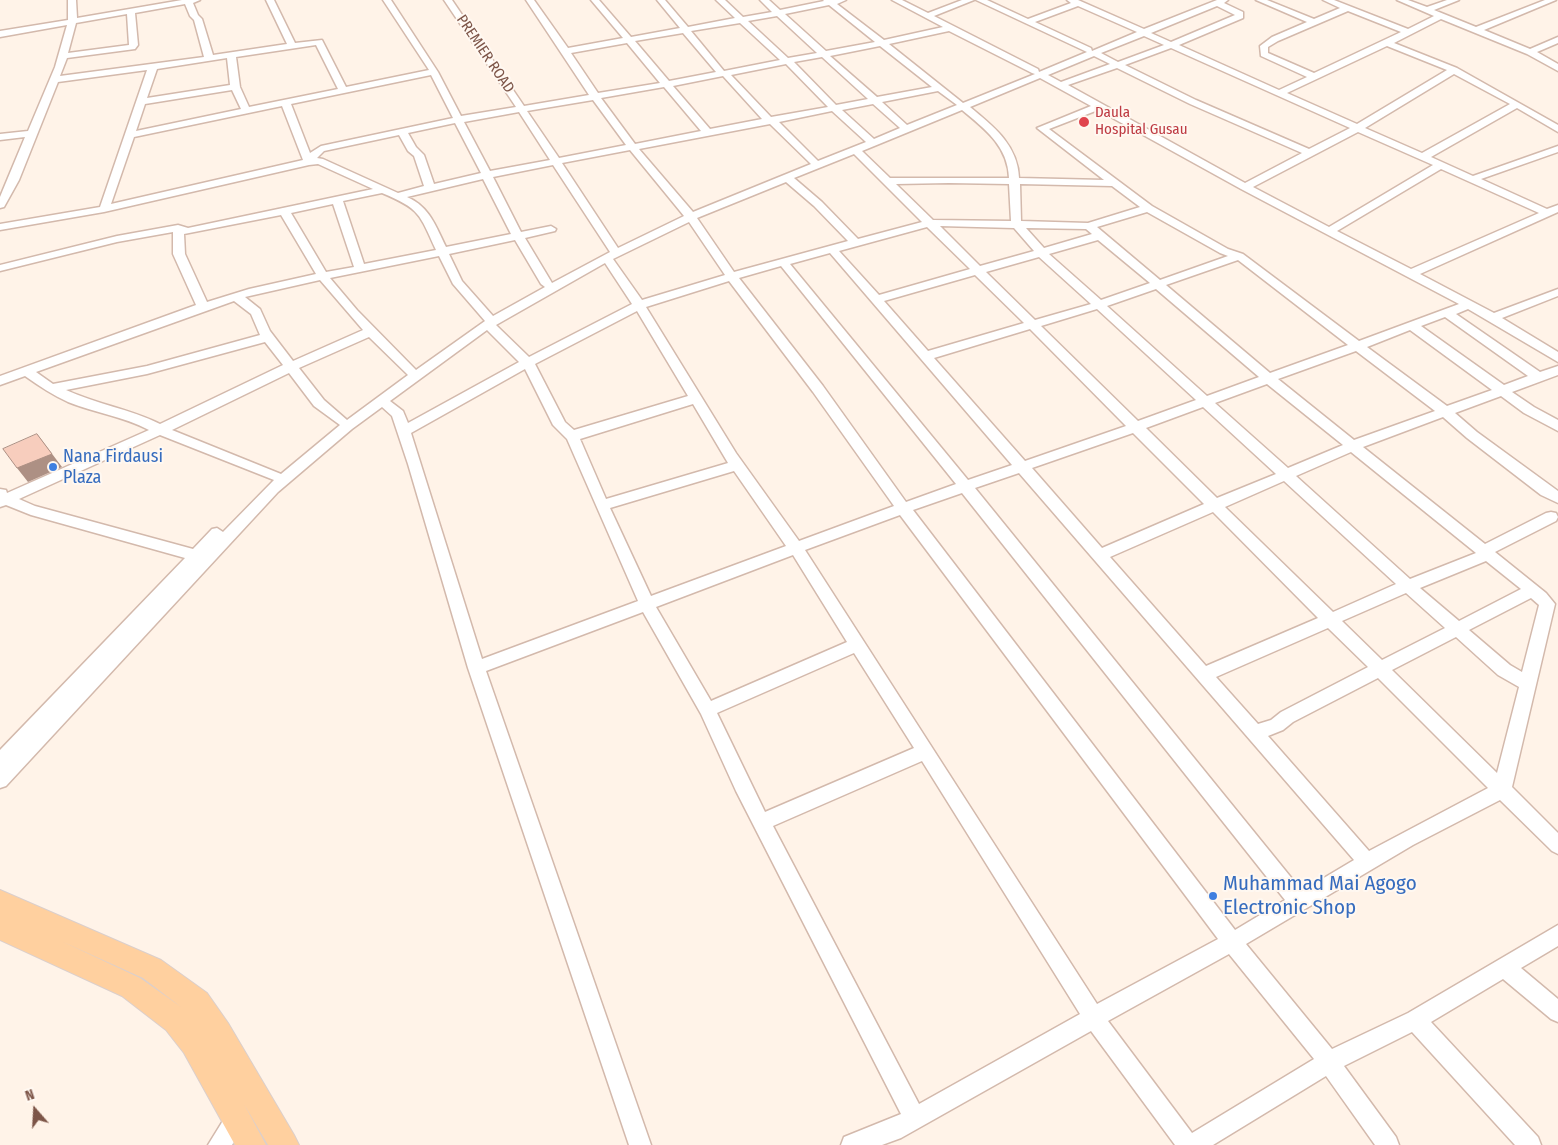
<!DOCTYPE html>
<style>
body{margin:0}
#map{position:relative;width:1558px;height:1145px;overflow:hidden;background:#fff3e8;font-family:"Fira Sans Condensed",sans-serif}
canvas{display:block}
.north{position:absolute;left:10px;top:1085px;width:50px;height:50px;-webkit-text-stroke:4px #fff8f1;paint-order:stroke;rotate:341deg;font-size:14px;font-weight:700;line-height:20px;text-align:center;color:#7d5548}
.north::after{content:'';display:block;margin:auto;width:18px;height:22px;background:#7d5548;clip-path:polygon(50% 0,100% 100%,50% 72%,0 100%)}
</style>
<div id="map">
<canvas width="1558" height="1145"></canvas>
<div class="north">N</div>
</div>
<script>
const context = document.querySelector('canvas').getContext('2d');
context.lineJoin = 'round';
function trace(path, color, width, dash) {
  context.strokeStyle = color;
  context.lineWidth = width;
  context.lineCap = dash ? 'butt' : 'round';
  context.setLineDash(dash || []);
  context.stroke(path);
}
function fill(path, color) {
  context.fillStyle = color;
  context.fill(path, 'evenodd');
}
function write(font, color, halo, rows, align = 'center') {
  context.font = font + ' "Fira Sans Condensed",sans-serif';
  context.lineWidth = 4;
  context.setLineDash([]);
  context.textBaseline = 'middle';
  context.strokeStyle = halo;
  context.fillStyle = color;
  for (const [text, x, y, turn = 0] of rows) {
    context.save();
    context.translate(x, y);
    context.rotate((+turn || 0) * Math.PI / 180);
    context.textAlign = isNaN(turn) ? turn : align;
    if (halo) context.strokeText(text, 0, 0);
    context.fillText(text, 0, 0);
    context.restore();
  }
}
const minor = new Path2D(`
 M68 0H76L77 18 182 0H200L193 3 198 15 202 19 213 55 287 44 266 0H274L295 43 322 40 346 87 429 70 383 0H391L438 72 461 116 516 107 444 0H452L524 106 589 95 526 0H534L568 48 623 38 591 0H599L631 37 680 28 657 0H665L688 27 735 18 716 0H725L743 17 772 12 760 0H769L780 10 824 1 823 0H846L837 4 884 40 943 27 892 0H902L928 13 962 0H974L934 16 1038 69 1039 72 1087 52 976 0H987L1028 19 1071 3 1067 0H1078L1144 29 1217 0H1228L1224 3 1243 12V18L1179 45 1279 90 1307 77 1261 56 1260 46 1272 37 1307 22 1256 0H1267L1314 19 1340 8 1323 0H1334L1408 29 1434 16 1397 0H1408L1427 7 1447 0H1459L1434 10 1476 27 1545 0H1556L1484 30 1530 49 1558 37V43L1537 52 1558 64V71L1527 54 1441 19 1394 43 1457 68 1558 125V132L1517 108 1431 157 1473 176 1558 146V152L1481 179 1547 209 1558 205V212L1420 274 1494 313 1558 289V296L1502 318 1558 352V362L1468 309 1456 314 1540 372 1558 366V375L1512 392 1534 407 1558 420V431L1524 413 1501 396 1455 413 1477 432 1558 491V503L1541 495 1467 438 1443 417 1363 447 1485 544 1546 513 1551 512 1556 513 1558 517 1556 521 1495 552 1546 593 1555 604 1512 787 1558 833V854L1552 851 1500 800 1413 845 1246 944 1332 1049 1408 1013 1558 925V946L1521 968 1558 999V1022L1551 1019 1503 979 1431 1022 1538 1137 1541 1145H1515L1412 1032 1344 1066 1396 1137 1399 1145H1375L1326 1076 1213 1145H1175L1091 1031 901 1138 882 1145H841L844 1137 901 1114 736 791 701 714 643 612 486 671 651 1145H629L468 668 408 464 392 416 382 407 352 429 278 492 6 786 0 788V750L185 558 31 515 6 505 0 507V489L6 490 7 493 149 430C123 416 95 413 68 402 53 395 39 386 25 376L0 385V376L196 305 173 254V232L117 242 0 271V265L117 236 178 225 188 228 373 189 318 164 309 165 104 212 0 230V224L100 207 147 70 58 82 19 180 4 207 0 208V197L25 137 0 140V134L28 131 55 67 67 25 0 37V31L68 20ZM185 4 190 16 194 20 204 57 60 76 67 58 135 49 138 45 135 13ZM829 5 875 42 826 51 785 14ZM1078 6 1137 32 1092 51 1091 48 1035 22ZM1217 6 1235 15 1171 42 1151 33ZM1348 11 1401 32 1314 73 1268 53V47L1278 41ZM127 14 129 45 68 53 76 23ZM777 16 817 53 788 58 748 21ZM740 23 780 60 724 71 691 31ZM949 31 1032 73 1035 74 963 103 889 44ZM683 33 716 72 669 81 635 41ZM1144 36 1164 45 1118 62 1101 53ZM627 43 660 83 598 93 571 53ZM316 45 338 89 249 107 240 87 236 57ZM880 46 932 87 877 97 830 56ZM1387 46 1447 70 1357 124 1287 93ZM1171 48 1350 128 1309 149 1196 100 1125 65ZM1094 56 1110 64 1061 82 1048 75ZM822 57 868 99 836 105 794 62ZM227 58 230 85 147 98 157 69ZM786 64 828 107 771 117 731 75ZM1117 68 1190 104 1302 153 1245 183 1068 85ZM1454 74 1510 104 1422 153 1365 128ZM431 75 453 118 321 146 310 153 291 104ZM723 76 762 119 710 129 673 86ZM1040 78 1091 106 1037 128 1104 180 1019 178C1018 145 993 126 970 107ZM664 87 701 131 635 144 601 98ZM232 90 241 109 136 131 145 104ZM938 91 957 105 907 125 882 102ZM593 100 626 145 559 158 527 111ZM873 104 900 128 874 139 842 110ZM282 106 303 160 111 204 134 137ZM962 110C985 129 1008 146 1009 178H890L862 151ZM1098 110 1241 189 1459 304 1359 341 1243 254 1228 249 1152 206 1049 129ZM832 111 866 142 818 161 779 122ZM519 112 550 160 490 171 464 122ZM455 123 481 173 434 184 424 155 416 147 408 133ZM770 124 811 164 693 212 639 149ZM1358 132 1433 165 1329 227 1253 187ZM399 135 408 151 414 156 424 186 398 193 323 159 317 158 324 151ZM630 150 684 216 618 248 562 163ZM854 154 922 222 858 239 822 202 794 178ZM553 165 610 252 552 283 525 238 555 231 556 229 551 226 521 232 493 177ZM1441 169 1539 213 1411 269 1337 231ZM483 179 511 234 446 247C436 227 430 207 407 197ZM786 182 814 206 848 241 734 272 697 218ZM949 183 1009 184 1011 221 933 220 896 184ZM1020 184 1112 186 1140 207 1088 223 1021 221ZM382 193C420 209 419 213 436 250L364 264 343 201ZM333 204 354 267 326 272 291 213ZM1147 212 1220 253 1228 256 1160 280 1097 227ZM281 215 316 274 249 289 207 302 185 254 184 234ZM689 222 725 275 642 300 613 259ZM940 226 1014 228 1034 251 980 266ZM927 227 970 269 879 295 839 251ZM1026 228 1086 229 1092 234 1044 248ZM515 240 541 284 545 287 493 316 462 281 449 254ZM1098 240 1150 283 1101 300 1049 254ZM830 253 1012 465 968 480 790 264ZM439 256 453 284 485 321 416 370 357 310 330 278ZM1039 257 1091 304 1035 320 986 272ZM1238 260 1348 345 1270 373 1166 285ZM605 263 632 304 529 357 496 325ZM781 266 956 484 906 502 823 386 739 278ZM975 275 1024 323 928 351 884 301ZM320 280 363 330 293 361 270 331 260 309 245 297ZM729 281 813 392 894 506 799 541 736 453 646 307ZM1156 289 1259 377 1207 396 1107 306ZM234 301 251 314 260 335 147 366 53 384 36 372ZM1097 309 1196 400 1138 421 1041 326ZM637 311 688 396 574 430 565 422 535 364ZM1445 317 1528 376 1504 385 1421 326ZM1030 329 1126 426 1025 461 934 358ZM487 330 519 362 408 423 403 411 390 401ZM1410 330 1492 390 1447 406 1367 347ZM369 337 408 375 347 420 324 400 299 368ZM265 342 283 365 160 424C130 409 96 404 66 390L147 374ZM1356 351 1435 411 1354 440 1278 379ZM525 369 553 425 567 439 638 601 482 659 411 433ZM289 373 314 406 340 425 281 474 172 430ZM1267 384 1343 445 1288 468 1215 403ZM693 404 728 463 606 499 580 439ZM1203 407 1276 474 1217 498 1146 428ZM1133 433 1204 504 1102 548 1032 468ZM160 435 274 480 223 532 217 528 212 529 193 549 35 506 19 499ZM1351 452 1476 553 1410 579 1296 476ZM734 471 786 546 651 596 610 508ZM1019 473 1354 860 1302 891 975 488ZM1284 481 1396 584 1333 612 1225 507ZM962 493 1285 900 1235 930 913 510ZM1213 512 1318 618 1206 666 1110 557ZM900 515 1218 939 1097 1004 805 550ZM793 555 847 642 711 701 656 607ZM1486 561 1521 589 1459 621 1420 588ZM1406 593 1445 628 1382 660 1342 621ZM1531 598 1539 605 1522 672 1510 665 1469 630ZM1328 628 1368 667 1281 712 1271 720 1258 724 1216 677ZM1456 637 1498 675 1519 687 1497 773 1392 670ZM854 653 914 748 765 812 717 713ZM1378 678 1488 788 1369 851 1268 736 1283 730 1293 722ZM922 761 1080 1014 919 1104 773 826ZM1229 954 1314 1059 1192 1133 1108 1021Z
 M237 1108 245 1111 248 1119 232 1145H208L229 1111Z`);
const major = new Path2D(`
 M0 890 161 960 207 993 228 1023 294 1135 299 1145H268L244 1104 266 1145H235L184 1053 166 1030 122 996 0 940ZM61 941 143 978 181 1007 140 978Z`);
trace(minor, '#d3b9ac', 3);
trace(major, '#dbcfcc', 2);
fill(minor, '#fff');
fill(major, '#ffd09f');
fill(new Path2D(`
 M37 434 62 467 28 482 17 468Z`), '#ad9084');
const building = new Path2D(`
 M37 434 52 454 17 468 3 449Z`);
fill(building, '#f7cdbd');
trace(building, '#ad9084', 1);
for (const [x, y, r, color] of [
 [1084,122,6,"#e0444e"],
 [53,467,5,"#3f7fe0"],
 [1213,896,5,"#3f7fe0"]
]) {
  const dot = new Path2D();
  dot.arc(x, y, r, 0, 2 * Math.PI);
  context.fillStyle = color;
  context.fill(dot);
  trace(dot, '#fff8f1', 2);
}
write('15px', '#7d5548', '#fff8f1', [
 ["PREMIER ROAD",485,54,56]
]);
write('15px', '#be3a42', '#fff8f1', [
 ["Daula",1095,113],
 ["Hospital Gusau",1095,130]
], 'left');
write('18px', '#366cbe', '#fff8f1', [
 ["Nana Firdausi",63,457],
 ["Plaza",63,478]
], 'left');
write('21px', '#366cbe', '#fff8f1', [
 ["Muhammad Mai Agogo",1223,884],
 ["Electronic Shop",1223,908]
], 'left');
</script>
